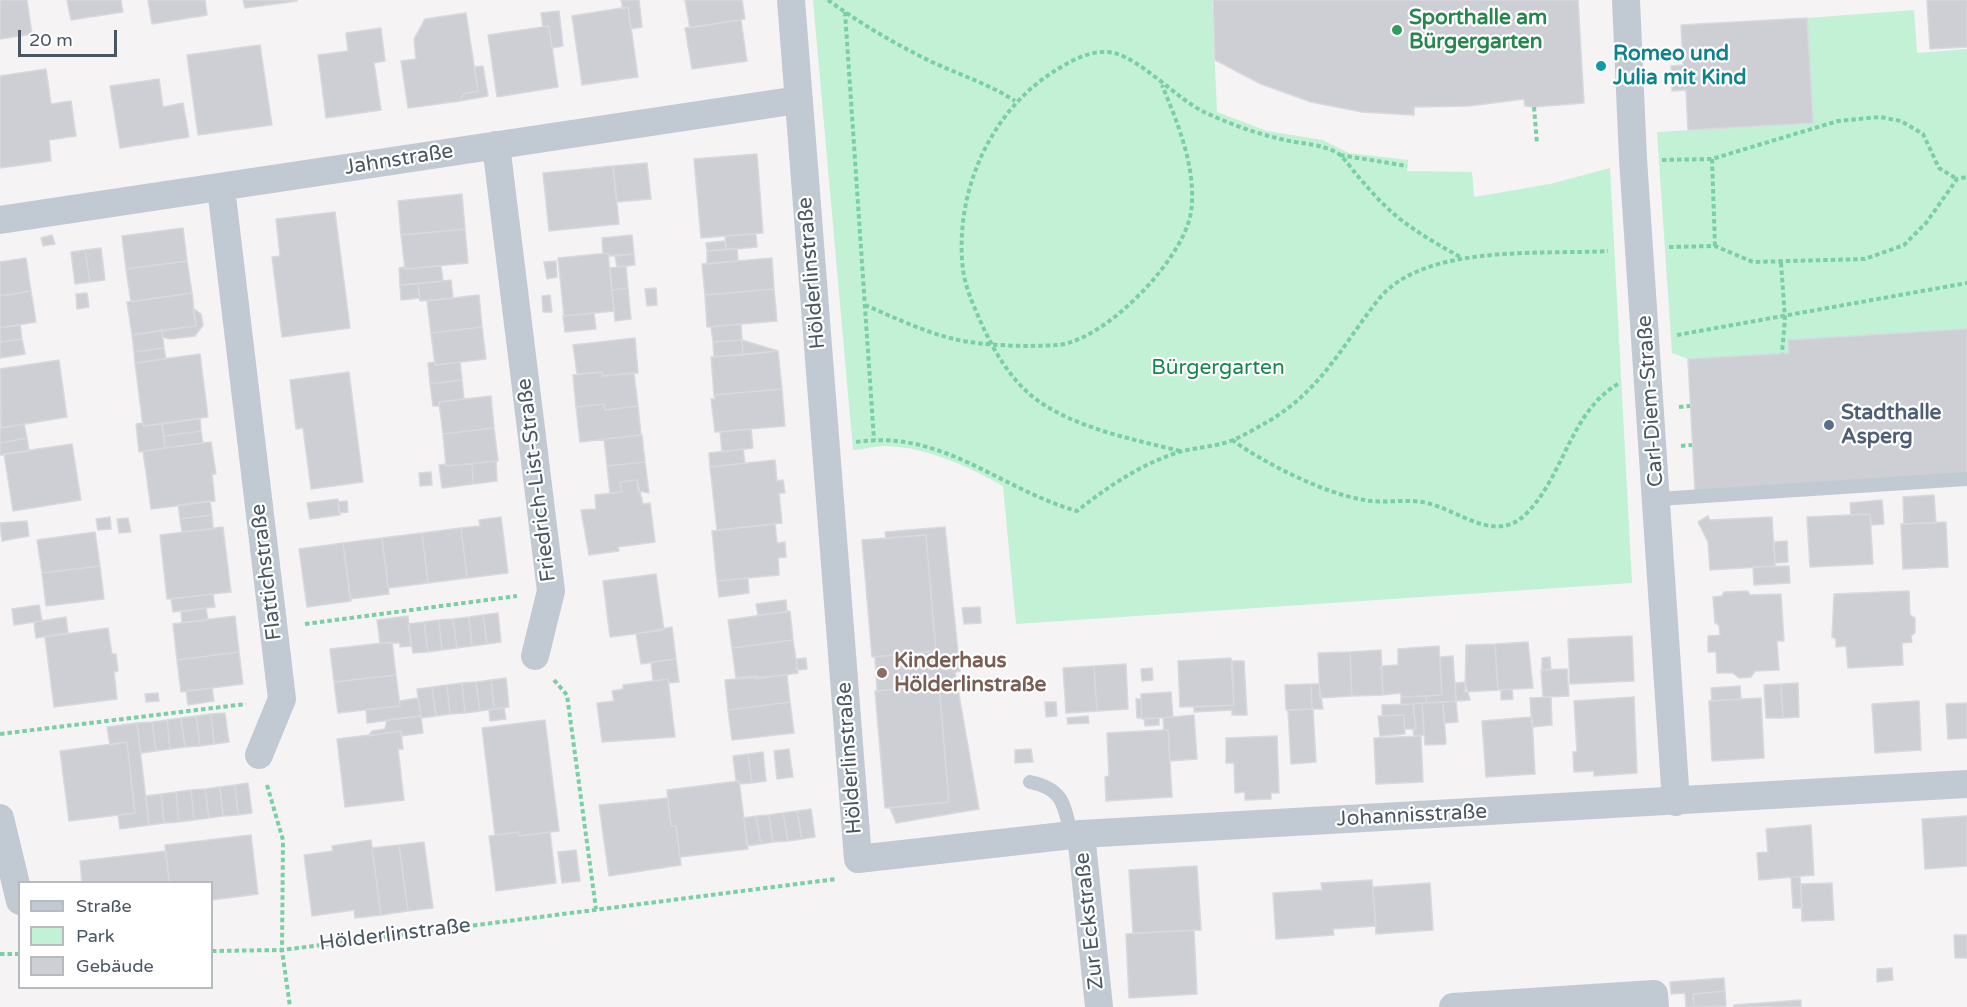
<!DOCTYPE html>
<meta charset="utf-8">
<style>
body{margin:0}
#map{position:relative;width:1967px;height:1007px;overflow:hidden;background:#f5f3f3;font-family:"Varela Round",sans-serif}
canvas{display:block}
.legend{position:absolute;left:18px;top:881px;width:195px;height:108px;box-sizing:border-box;background:#fff;border:2px solid #b7bbc0;margin:0;padding:8px 10px;list-style:none;font-size:18px;color:#4a5661}
.legend li{display:flex;align-items:center;gap:12px;height:30px}
.legend b{width:30px;border:2px solid #b7bbc0}
.scale{position:absolute;left:18px;top:30px;width:99px;height:27px;box-sizing:border-box;border:3px solid #4a5661;border-top:0;padding-left:8px;font-size:18px;line-height:21px;white-space:nowrap;color:#4a5661;-webkit-text-stroke:4px #fff;paint-order:stroke}
</style>
<div id="map">
<canvas width="1967" height="1007"></canvas>
<ul class="legend">
<li><b style="height:8px;background:#c1cad2"></b>Straße</li>
<li><b style="height:16px;background:#c3f1d5"></b>Park</li>
<li><b style="height:16px;background:#cdcfd5"></b>Gebäude</li>
</ul>
<div class="scale">20 m</div>
</div>
<script>
const context = document.querySelector('canvas').getContext('2d');
context.lineJoin = 'round';
function fill(path, color) {
  context.fillStyle = color;
  context.fill(path, 'evenodd');
}
function trace(path, color, width, dash) {
  context.strokeStyle = color;
  context.lineWidth = width;
  context.lineCap = dash ? 'butt' : 'round';
  context.setLineDash(dash || []);
  context.stroke(path);
}
function write(font, color, halo, rows, align = 'center') {
  context.font = font + ' "Varela Round",sans-serif';
  context.lineWidth = 4.5;
  context.setLineDash([]);
  context.textBaseline = 'middle';
  context.strokeStyle = halo;
  context.fillStyle = color;
  for (const [text, x, y, turn = 0] of rows) {
    context.save();
    context.translate(x, y);
    context.rotate((+turn || 0) * Math.PI / 180);
    context.textAlign = isNaN(turn) ? turn : align;
    if (halo) context.strokeText(text, 0, 0);
    context.fillText(text, 0, 0);
    context.restore();
  }
}
fill(new Path2D(`
 M813 0H1212L1217 112 1267 131 1323 140 1349 153 1408 160 1407 171 1472 172 1474 197 1550 184 1610 168 1632 583 1016 624 1003 486C967 466 927 447 885 446 874 446 863 450 853 450Z
 M1914 10 1917 53 1967 49V329L1788 340 1789 353 1688 359 1672 353 1657 132 1812 123 1807 18Z`), '#c3f1d5');
const building = new Path2D(`
 M0 0H27L32 34 0 39Z
 M67 0H121L123 12 71 20Z
 M148 0H205L207 15 152 24Z
 M243 0H297V1L245 8Z
 M621 0H639L642 27 631 29 628 7 623 9Z
 M685 0H742L745 19 690 28Z
 M1213 0H1578L1584 103 1534 107 1525 106 1524 99 1469 106 1414 107V115L1362 112 1311 102 1261 84 1215 60Z
 M1927 0H1967V47L1930 49Z
 M628 7 638 77 582 85 572 16Z
 M559 11 563 46 552 48 549 26 543 27 541 13Z
 M466 13 478 91 463 94 460 101 408 108 401 61 416 59 414 39 425 19Z
 M1807 18 1813 123 1688 130 1686 90 1672 91 1671 66 1683 65 1681 25Z
 M741 20 747 61 692 69 685 28Z
 M549 26 558 87 497 97 488 35Z
 M381 28 385 61 374 63 381 110 326 118 318 55 348 51 346 33Z
 M260 45 272 125 198 135 187 55Z
 M483 66 488 96 460 101 463 94 478 91 474 67Z
 M46 69 51 104 71 101 76 136 49 140 51 161 0 168V76Z
 M159 79 163 107 183 103 189 137 120 148 110 86Z
 M757 154 763 233 701 238 694 159Z
 M647 163 651 199 617 202 613 166Z
 M613 166 619 224 549 231 543 173Z
 M462 194 465 229 401 235 398 201Z
 M335 212 350 328 282 337 272 257 280 256 276 219Z
 M183 228 187 261 126 269 122 236Z
 M465 229 468 263 405 269 401 235Z
 M756 234 757 247 726 250 725 236Z
 M52 235 55 244 43 246 41 238Z
 M632 235 634 254 609 256 608 253 603 254 602 238Z
 M725 241 726 250 707 251 706 243Z
 M101 248 105 280 90 282 85 250Z
 M737 248 738 261 707 264V251Z
 M85 250 90 282 75 284 71 252Z
 M608 253 614 311 564 316 558 258Z
 M634 254 635 265 617 267 615 256Z
 M26 258 31 291 0 296V262Z
 M772 258 774 289 705 295 702 264Z
 M187 261 192 293 131 302 126 269Z
 M556 261 557 277 547 279 544 262Z
 M441 266 443 281 400 285 399 268 404 267 405 269Z
 M626 266 628 288 612 290 610 268Z
 M451 280 453 298 420 301 418 284Z
 M418 284 420 298 401 300 400 285Z
 M628 288 631 319 615 321 612 290Z
 M656 288 657 305 647 306 645 289Z
 M774 289 777 321 707 327 705 295Z
 M31 291 36 322 0 328V296Z
 M87 293 89 307 77 309 76 294Z
 M192 293 196 326 132 335 127 302Z
 M479 295 482 327 431 333 427 301Z
 M550 295 552 312H543L542 296Z
 M193 308 201 314 203 325 195 336 170 339 163 337 162 330 196 326Z
 M594 313 596 329 565 332 563 316Z
 M741 324 742 340 713 342 711 327Z
 M20 325 22 339 0 342V328Z
 M482 327 486 359 435 365 431 333Z
 M1967 329V475L1695 491 1688 359 1789 353 1788 340Z
 M162 330 164 348 134 352 132 335Z
 M635 338 638 373 602 376V372L577 374 573 345Z
 M22 339 25 354 0 358V342Z
 M742 340 743 355 714 357 713 342Z
 M742 340 778 351 743 355Z
 M164 348 166 359 135 363 134 352Z
 M778 351 782 389 714 395 711 357Z
 M200 354 208 417 143 426 135 363Z
 M59 360 67 417 1 428 0 369Z
 M435 362V365L460 362 462 380 430 384 428 363Z
 M349 372 363 482 311 489 303 428 296 429 290 380Z
 M602 372V376L634 373 638 406 605 410 604 404 576 407 573 375Z
 M462 380 464 399 439 402V406H433L430 384Z
 M782 389 785 426 715 432 711 399H715L714 395Z
 M491 396 494 428 443 434 439 402Z
 M604 404 605 410 638 406 641 435 580 442 576 407Z
 M200 419 201 431 164 436 162 424Z
 M143 423V426L162 424 165 448 139 452 136 424Z
 M24 424 27 438 0 443V428Z
 M494 428 498 461 446 466 443 434Z
 M751 429 753 448 722 452 720 432Z
 M201 431 203 443 165 448 164 436Z
 M642 435 645 462 607 466 604 439Z
 M27 438 29 451 0 455V443Z
 M211 442 216 474H212L215 501 151 509 143 451Z
 M72 444 81 500 13 511 4 454Z
 M743 449 745 463 710 467 709 453Z
 M775 460 777 481 783 480 785 493H779L782 523 717 530 710 467Z
 M496 461 497 481 473 484 472 464Z
 M645 462 649 493 638 491 637 480 620 482 622 492 610 493 607 466Z
 M446 464V466L472 464 473 484 442 488 439 465Z
 M431 472 432 485 420 486 419 473Z
 M637 480 643 504 650 503 655 542 618 547 619 551 589 555 581 510 596 509 595 495 622 492 620 482Z
 M1934 495 1936 523 1904 524 1903 497Z
 M338 499 340 515 310 519 307 503Z
 M1882 500 1884 524 1871 525 1870 514 1851 515 1850 503Z
 M210 501 212 515 180 519 178 505Z
 M347 501 348 512 339 513 338 502Z
 M1870 514 1873 564 1810 567 1807 517Z
 M212 515 213 529 182 532 180 519Z
 M1708 516 1710 520 1772 517 1775 566 1710 570 1708 542 1698 522Z
 M110 517 111 529 98 530 96 519Z
 M501 517 508 573 467 578 461 528 480 526 479 520Z
 M128 518 131 532 119 533 117 519Z
 M27 521 29 536 2 541 0 523Z
 M1946 522 1948 567 1903 569 1901 524Z
 M775 524 777 543 785 542 786 557 778 558 779 575 717 581 712 531Z
 M223 527 231 592 167 599 160 535Z
 M945 527 960 671 955 672 979 809 896 823 890 808 949 802 939 685 877 691 875 657 936 651 926 535 886 538 885 532Z
 M461 528 467 578 428 583 422 533Z
 M95 532 100 566 42 573 37 540Z
 M422 533 428 583 388 588 382 538Z
 M926 535 936 651 872 657 862 540Z
 M382 538 389 594 350 599 343 543Z
 M1787 541 1788 562 1775 563 1774 542Z
 M343 543 351 601 307 607 299 549Z
 M100 566 104 599 46 606 42 573Z
 M1789 566 1790 583 1754 585 1753 567Z
 M656 574 664 630 610 637 603 581Z
 M748 578 749 593 719 597 717 581Z
 M1748 591 1750 595 1781 594 1784 641H1777L1779 670 1755 671 1751 677 1739 678 1733 673H1717L1716 652H1708V636L1720 635 1719 625 1715 623 1713 597 1722 596 1724 592Z
 M1909 591 1910 615 1915 618V633L1911 636 1912 642 1902 643 1903 665 1848 668 1846 646 1836 647V639L1832 637 1834 594Z
 M213 594 215 607 173 612 171 599Z
 M786 600 787 612 758 615 756 604Z
 M39 605 42 621 14 625 12 609Z
 M980 607 981 623 964 624 962 608Z
 M206 608 208 620 182 623 181 612Z
 M790 611 793 640 732 648 728 620Z
 M498 613 501 642 487 644 483 615Z
 M483 615 487 644 472 646 469 617Z
 M235 616 239 652 177 660 173 624Z
 M408 616 411 646 400 647V643H380L377 620Z
 M66 617 68 633 36 638 34 622Z
 M469 617 472 646 457 648 453 619Z
 M453 619 457 648 442 650 439 620Z
 M439 620 442 650 428 652 424 622Z
 M424 622 428 652 413 653 408 624Z
 M672 627 676 659 641 664 636 634Z
 M108 628 112 654H116L118 671 114 672 117 699 54 707 45 637Z
 M1632 636 1634 681 1570 684 1568 639Z
 M793 640 798 673 756 679V676L736 678 732 648Z
 M392 642 396 675 334 682 330 649Z
 M1528 642 1533 688 1498 690 1495 644Z
 M1495 644 1498 690 1465 692 1466 645Z
 M1439 646 1442 695 1401 697V693L1383 695 1381 666 1398 665V649Z
 M1381 650 1383 695 1352 696 1350 652Z
 M239 652 243 684 181 692 177 660Z
 M1350 652 1352 696 1320 698 1318 653Z
 M1453 656 1456 701 1427 703 1426 696 1442 695 1440 657Z
 M1550 657 1551 670H1542V658Z
 M806 658 807 669 797 670 796 659Z
 M1231 658 1234 705 1180 707 1178 661Z
 M676 659 679 682 669 683 668 679 653 681 651 662Z
 M1232 661H1244L1247 715H1232V710L1194 712V707L1234 705Z
 M1126 664 1128 709 1097 711 1094 666Z
 M1094 666 1097 711 1066 713 1063 668Z
 M1152 668 1153 680 1142 681 1141 669Z
 M1567 669 1569 696 1543 697 1541 670Z
 M396 675 400 706 338 713 334 682Z
 M787 675 790 702 728 710 725 680Z
 M506 678 509 707 494 709 491 680Z
 M668 679 675 737 602 742 597 703 614 701 612 691 623 689V685Z
 M491 680 494 709 480 711 476 682Z
 M476 682 480 711 465 713 462 683Z
 M1465 682 1470 700 1456 701 1455 683Z
 M462 683 465 713 450 714 447 685Z
 M1798 683 1799 717 1783 718 1781 684Z
 M1311 684 1312 709 1286 710 1285 685Z
 M1311 684H1319L1323 709H1312Z
 M1781 684 1783 718H1766L1764 685Z
 M447 685 450 714 436 716 432 687Z
 M939 685 949 802 885 808 875 691Z
 M1740 686 1741 699 1712 701 1711 688Z
 M432 687 436 716 421 718 417 689Z
 M212 688 214 701 188 705 186 691Z
 M1512 689 1513 699 1501 700V690Z
 M1171 692 1173 717 1142 719 1141 694Z
 M158 693 159 701 146 702 145 694Z
 M1426 696 1427 703 1401 705V697Z
 M1551 697 1552 725 1532 727 1530 698Z
 M1634 697 1637 773 1594 776V771L1574 772 1573 752H1577L1574 701Z
 M418 698 421 716 367 723 366 710 400 706 399 701Z
 M1761 698 1764 758 1712 761 1709 701Z
 M1136 699H1141L1142 718H1137Z
 M1456 701 1458 722 1444 723 1443 702Z
 M1919 701 1921 750 1875 753 1872 704Z
 M790 702 794 733 732 740 728 710Z
 M1045 702H1056L1057 716 1046 717Z
 M1443 702 1446 744 1425 745 1422 703Z
 M1422 703 1424 735 1414 736 1413 729H1416L1413 704Z
 M1967 703V738L1948 739 1946 704Z
 M1413 704 1416 729H1405L1404 715 1382 716V705Z
 M504 708 506 719 490 721 489 710Z
 M1313 709 1316 762 1291 764 1288 710Z
 M225 713 229 742 214 744 211 714Z
 M211 714 214 744 200 746 196 716Z
 M1194 715 1197 759 1170 761 1168 730H1164L1163 718Z
 M1404 715 1405 734 1380 736 1378 716Z
 M196 716 200 746 185 747 181 718Z
 M421 716 423 733 401 736V731L368 736 372 731 385 729 387 720Z
 M1088 716 1089 723 1068 724 1067 718Z
 M1532 717 1535 774 1486 777 1482 721Z
 M181 718 185 747 170 749 167 720Z
 M1144 718H1159V725L1145 726Z
 M167 720 170 749 156 751 152 722Z
 M545 720 559 831 519 836V832L495 835 482 728Z
 M152 722 156 751 141 753 137 723Z
 M137 723 149 825 120 829 118 815 135 813 127 742 110 745 107 727Z
 M1164 730H1168L1172 797 1106 801 1105 777 1109 776 1107 733Z
 M401 731 403 749H398L404 800 345 807 337 739Z
 M1277 736 1279 793H1271V799L1245 800V792L1235 793 1234 763H1226V738Z
 M1421 736 1423 782 1376 784 1374 738Z
 M127 742 135 813 69 821 60 751Z
 M789 749 793 777 777 779 774 751Z
 M1031 749 1033 762 1015 763V750Z
 M763 752 766 781 752 783 748 754Z
 M748 754 752 783 739 784V781H736L733 756Z
 M739 781 748 849 680 857 676 826H671L667 790Z
 M248 783 252 813 238 815 235 785Z
 M235 785 238 815 223 816 220 787Z
 M220 787 223 816 209 818 205 789Z
 M205 789 209 818 194 820 191 790Z
 M191 790 194 820 179 822 176 792Z
 M176 792 179 822 164 823 161 794Z
 M161 794 164 823 149 825 146 796Z
 M668 798 671 826H676L681 865 609 876 599 805Z
 M811 809 815 837 802 839 797 811Z
 M797 811 802 839 788 841 783 813Z
 M783 813 788 841 773 842 769 815Z
 M769 815 773 842 761 844 756 816Z
 M756 816 761 844 747 846 744 818Z
 M1967 816V866L1925 869 1922 819Z
 M1811 825 1814 875 1759 880 1757 853 1768 852 1766 829Z
 M519 832V836L550 832 556 883 496 891 489 836Z
 M251 835 258 894 212 900V882H169L165 845Z
 M371 840 381 915 355 918 354 910 312 916 304 855 333 851 332 846Z
 M424 842 433 908 408 911 399 845Z
 M399 845 408 911 381 915 372 848Z
 M576 850 580 881 562 883 558 852Z
 M166 851 169 882H82L80 861Z
 M1197 866 1201 930 1133 933 1129 870Z
 M1791 877H1800L1802 908H1793Z
 M1372 880 1376 926 1333 929 1334 935 1276 939 1273 893 1322 890 1321 883Z
 M1430 883 1433 930 1376 934 1373 887Z
 M1832 883 1834 920 1802 921 1801 884Z
 M1194 930 1197 994 1129 998 1126 934Z
 M1954 935H1967V958H1955Z
 M1892 968 1893 980 1877 982V969Z
 M1724 978 1725 991 1693 994 1694 1007H1686L1685 993 1671 994 1670 982Z
 M1725 991 1726 1006 1694 1007 1693 994Z
 M1801 1000V1007H1734V1005Z`);
fill(building, '#cdcfd5');
trace(building, '#d7d9de', 1.5);
trace(new Path2D(`
 M828 0C861 24 895 44 932 62 960 75 989 84 1015 101
 M845 12 874 440
 M1534 107 1537 144
 M1340 155 1407 166
 M1712 159 1715 246
 M1662 160 1712 159 1838 121 1880 117 1901 121 1923 134 1939 168 1957 179
 M1669 247 1715 246 1753 262 1865 259 1904 245 1926 223 1957 179 1967 177
 M1781 263 1785 318 1782 353
 M865 305C893 317 924 332 954 339 983 346 1028 347 1058 345 1106 340 1184 259 1191 212 1197 169 1178 124 1162 85
 M1677 335 1967 283
 M1679 407 1690 406
 M1232 440C1266 464 1323 493 1364 500 1385 504 1406 498 1427 503 1461 511 1496 545 1527 513 1564 475 1571 411 1618 384
 M856 442C943 429 999 489 1077 511 1109 486 1141 464 1179 452 1197 447 1216 447 1233 440 1245 435 1258 427 1269 421 1322 389 1342 346 1378 300 1423 243 1542 255 1608 251
 M1681 446 1692 445
 M1180 451C1132 439 1073 428 1033 397 1011 379 995 353 983 327 975 309 966 290 963 270 954 194 989 113 1053 72 1070 61 1093 48 1114 53 1142 60 1176 98 1204 112 1230 124 1257 134 1285 140 1302 144 1324 144 1339 154 1345 159 1351 168 1356 174 1368 188 1380 202 1394 214 1415 232 1439 245 1462 258
 M305 624 517 596
 M554 680 567 695 596 909
 M0 734 246 704
 M267 785 283 840 282 950 290 1007
 M212 951 282 950 836 879
 M0 954H20`), '#7ad0a6', 4, [4.5, 3]);
trace(new Path2D(`
 M1658 499 1967 479
 M1030 782C1064 789 1064 805 1071 835`), '#c1cad2', 14);
trace(new Path2D(`
 M791 0 858 859 1081 834 1967 784
 M1626 0 1633 159 1676 802
 M496 145 551 591 535 656
 M221 188 282 699 259 755
 M0 220 798 100
 M0 818 20 901
 M1081 834 1099 1007
 M1453 1007 1654 994 1655 1007`), '#c1cad2', 28);
for (const [x, y, r, color] of [
 [1397,30,6,"#2e9e5b"],
 [1601,66,6,"#0f9aa8"],
 [1829,425,6,"#5c6f8a"],
 [882,673,6,"#8d6e63"]
]) {
  const dot = new Path2D();
  dot.arc(x, y, r, 0, 2 * Math.PI);
  context.fillStyle = color;
  context.fill(dot);
  trace(dot, '#fff', 2);
}
write('bold 21px', '#27864d', '#fff', [
 ["Sporthalle am",1409,18],
 ["Bürgergarten",1409,42]
], 'left');
write('bold 21px', '#0d838f', '#fff', [
 ["Romeo und",1613,54],
 ["Julia mit Kind",1613,78]
], 'left');
write('21px', '#4a5661', '#fff', [
 ["Jahnstraße",399,160,-9],
 ["Hölderlinstraße",812,273,-95],
 ["Carl-Diem-Straße",1651,401,-94],
 ["Friedrich-List-Straße",537,480,-97],
 ["Flattichstraße",267,572,-97],
 ["Hölderlinstraße",850,758,-94],
 ["Johannisstraße",1412,816,-3],
 ["Zur Eckstraße",1090,921,-96],
 ["Hölderlinstraße",395,935,-7]
]);
write('21px', '#17864f', '#fff', [
 ["Bürgergarten",1218,368]
]);
write('bold 21px', '#4e5e75', '#fff', [
 ["Stadthalle",1841,413],
 ["Asperg",1841,437]
], 'left');
write('bold 21px', '#785e54', '#fff', [
 ["Kinderhaus",894,661],
 ["Hölderlinstraße",894,685]
], 'left');
</script>
